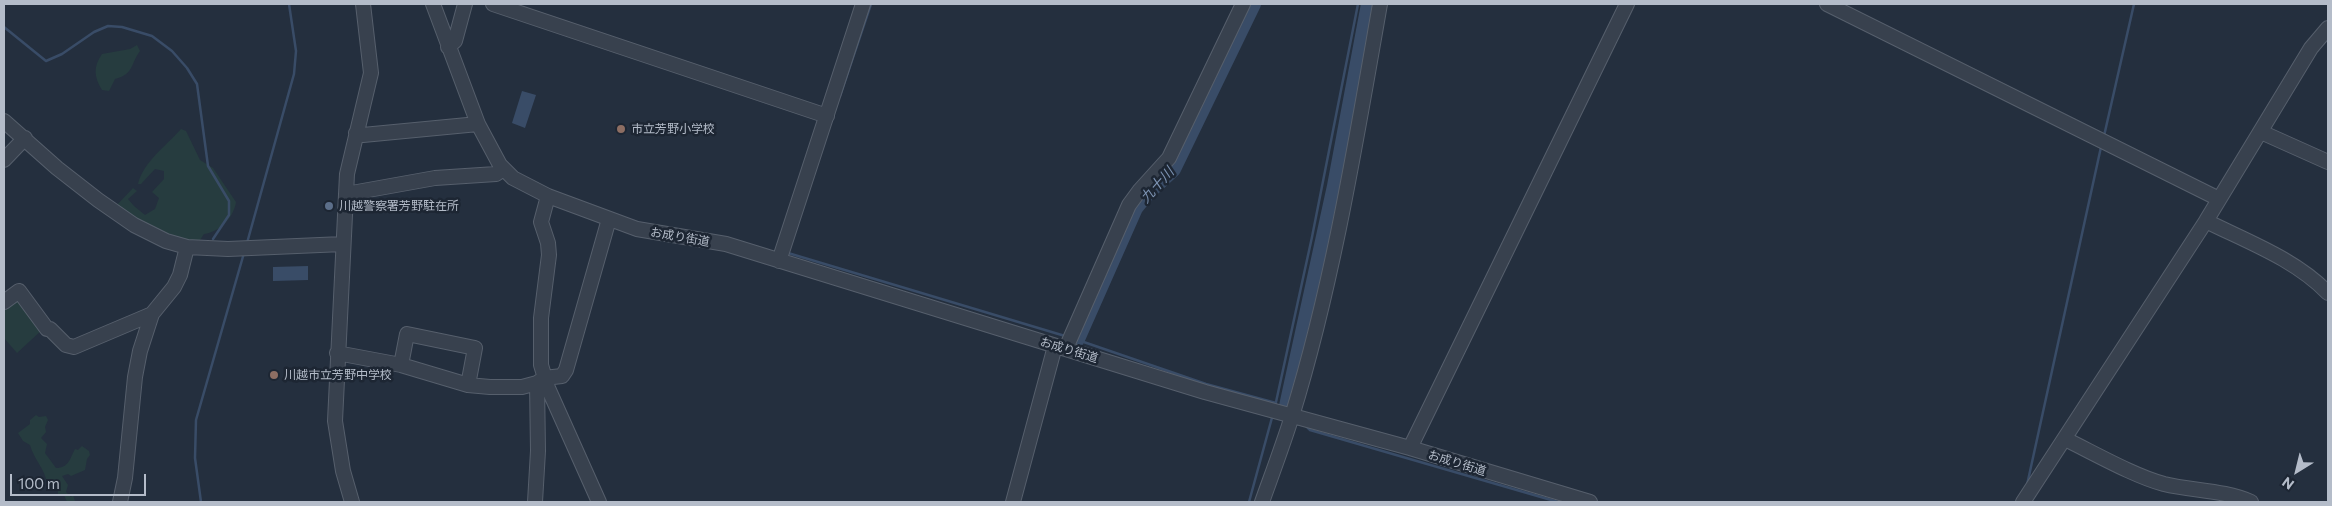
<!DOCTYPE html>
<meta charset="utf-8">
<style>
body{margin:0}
#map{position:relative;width:2332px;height:506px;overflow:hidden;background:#242f3e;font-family:Commissioner,sans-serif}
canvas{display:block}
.frame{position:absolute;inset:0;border:5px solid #b4bcc9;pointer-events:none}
.north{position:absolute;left:2272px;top:446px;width:50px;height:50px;-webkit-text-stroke:4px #1d2633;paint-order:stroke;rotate:216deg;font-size:14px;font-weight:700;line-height:20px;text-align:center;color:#b4bcc9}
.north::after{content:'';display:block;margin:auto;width:18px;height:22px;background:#b4bcc9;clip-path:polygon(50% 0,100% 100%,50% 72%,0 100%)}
.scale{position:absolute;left:10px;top:474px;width:136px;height:22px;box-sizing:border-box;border:2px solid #b4bcc9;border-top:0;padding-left:6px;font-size:15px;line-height:18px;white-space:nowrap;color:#b4bcc9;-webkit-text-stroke:4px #1d2633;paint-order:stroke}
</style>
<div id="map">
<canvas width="2332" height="506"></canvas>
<div class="frame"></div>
<div class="north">N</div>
<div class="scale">100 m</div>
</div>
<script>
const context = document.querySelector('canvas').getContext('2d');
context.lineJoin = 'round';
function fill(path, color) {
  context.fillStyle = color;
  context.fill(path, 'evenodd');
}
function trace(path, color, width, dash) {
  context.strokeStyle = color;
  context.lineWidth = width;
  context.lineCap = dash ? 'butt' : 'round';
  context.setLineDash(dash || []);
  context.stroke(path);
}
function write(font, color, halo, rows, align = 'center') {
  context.font = font + ' Commissioner,"Noto Sans JP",sans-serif';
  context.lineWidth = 5;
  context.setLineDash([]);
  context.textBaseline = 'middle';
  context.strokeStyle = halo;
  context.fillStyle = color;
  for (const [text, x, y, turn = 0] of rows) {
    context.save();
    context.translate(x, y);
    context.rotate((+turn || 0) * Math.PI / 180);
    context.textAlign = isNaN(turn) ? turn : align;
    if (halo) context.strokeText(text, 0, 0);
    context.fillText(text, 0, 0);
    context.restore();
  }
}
fill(new Path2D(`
 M137 45 140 51C130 65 134 74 115 79L109 91 102 90C94 77 93 67 102 54L130 49Z
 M181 129 186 131 200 160 213 168 236 202C234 217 220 232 204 234L200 240C176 243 136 219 115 207L133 188 137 191 128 199 134 206 145 215 155 209 159 198 152 192 164 179V171L155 169 141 184H138C143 162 167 145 181 129Z
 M17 294 43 329 17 353 4 338V305Z
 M36 415 39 417 46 416 48 420 45 427 46 432 41 438 47 444 45 453 56 468C69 468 70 458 75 449L78 450 82 446 89 451 90 455 87 459 85 470 71 476 68 474 62 476 68 485 66 492 71 497 73 495 75 501 82 502H67L64 495 58 496V488L55 483 46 479C43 467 34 459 30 445L23 441 18 433 30 424V420Z`), '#263c3f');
fill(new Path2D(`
 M522 91 536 95 525 128 512 123Z
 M308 266V280L273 281V267Z`), '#394c67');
trace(new Path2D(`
 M4 27 46 61 62 54 94 32 108 26 122 27 152 36 172 51 187 68 197 84 208 166 229 201V215L213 239
 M840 96 871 4
 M2104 136 2134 4
 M247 243 294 74 296 51 289 4
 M788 253 1065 336
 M1075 339 1206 384 1276 403
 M1276 402 1312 237 1358 4
 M1305 425 1310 430 1558 502
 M2027 485 2101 147
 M201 502 195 458 196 420 244 253
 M1249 502 1273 414`), '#394c67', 2.5);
trace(new Path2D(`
 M1077 339 1135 208 1148 192 1173 169 1253 4
 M1287 406 1335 186 1369 4`), '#394c67', 16);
const minor = new Path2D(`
 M433 4 478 124 500 165 513 178 548 196 637 229 726 244 1205 392 1410 448 1590 502
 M493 4 827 116
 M1827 4 2219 199
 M448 47 455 41 465 4
 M4 121 57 168 98 200 134 225 166 241 187 247 228 249 343 244
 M2261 132 2328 162
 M356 133 363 135 478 124
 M4 160 25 138
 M346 194 435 178 496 174 503 169
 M548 196 541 222 548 243 549 255 541 318V365L548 388 599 502
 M2206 221C2248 242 2295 259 2328 293
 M779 261 863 4
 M4 302 19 291 47 329H50L66 345 74 347 152 314
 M1066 348 1129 205 1140 190 1169 158 1243 4
 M337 353 401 365 468 385 490 387H522L537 383 544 378 562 376 566 370 609 219
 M401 365 407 334 475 348 468 385
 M2065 439C2094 453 2134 476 2164 484 2193 491 2224 490 2251 502
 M1410 448 1627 4
 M120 502 125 478 135 377 140 351 152 314 174 287 180 275 187 247
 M352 502 343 471 335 421 347 174 371 73 363 4
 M535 502 538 451 537 383
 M1013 502 1055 346
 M1262 502C1272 474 1283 445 1292 416 1333 283 1356 141 1380 4
 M2023 502 2206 221 2311 48 2328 28`);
trace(minor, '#565f6c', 16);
trace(minor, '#38414e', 14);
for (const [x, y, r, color] of [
 [621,129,5,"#8d6e63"],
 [329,206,5,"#5c6f8a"],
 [274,375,5,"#8d6e63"]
]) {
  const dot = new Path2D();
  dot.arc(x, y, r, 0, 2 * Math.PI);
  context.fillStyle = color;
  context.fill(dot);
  trace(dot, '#1d2633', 2);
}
write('12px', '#b4bcc9', '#1d2633', [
 ["市立芳野小学校",631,129],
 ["川越警察署芳野駐在所",339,206],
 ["川越市立芳野中学校",284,375]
], 'left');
write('12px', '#b4bcc9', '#1d2633', [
 ["お成り街道",680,237,10],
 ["お成り街道",1069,350,17],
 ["お成り街道",1457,463,17]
]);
write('italic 14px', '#7c92b1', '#1d2633', [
 ["九十川",1157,185,-48]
]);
</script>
